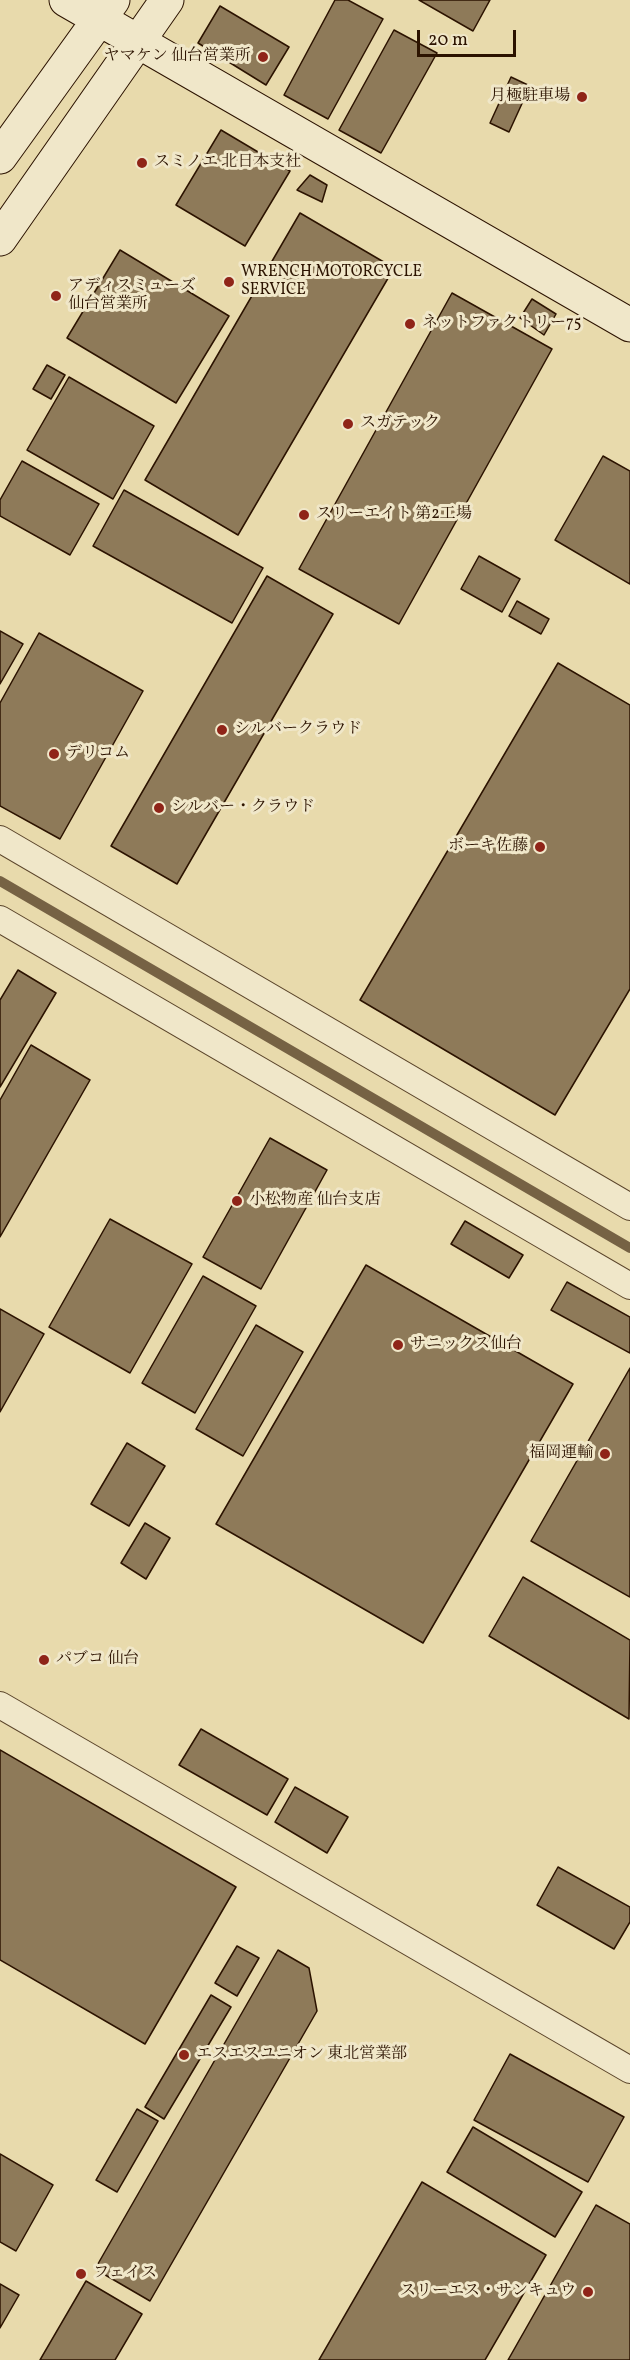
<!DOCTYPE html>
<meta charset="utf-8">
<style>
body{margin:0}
#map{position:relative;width:630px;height:2360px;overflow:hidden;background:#e8daac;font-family:Vollkorn,serif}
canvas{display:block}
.scale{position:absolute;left:417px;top:30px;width:99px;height:27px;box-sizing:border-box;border:3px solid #2c1300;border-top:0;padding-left:8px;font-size:18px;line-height:21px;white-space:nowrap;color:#2c1300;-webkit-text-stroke:4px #f0e7c9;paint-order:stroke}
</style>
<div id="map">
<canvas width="630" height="2360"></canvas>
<div class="scale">20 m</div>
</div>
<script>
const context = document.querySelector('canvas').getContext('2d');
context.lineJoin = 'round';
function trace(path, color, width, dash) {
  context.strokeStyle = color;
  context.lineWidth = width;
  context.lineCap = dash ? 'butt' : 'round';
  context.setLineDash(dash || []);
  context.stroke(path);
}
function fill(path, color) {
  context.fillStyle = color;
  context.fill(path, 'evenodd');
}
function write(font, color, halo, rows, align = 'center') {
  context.font = font + ' Vollkorn,"Noto Serif JP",serif';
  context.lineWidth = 6;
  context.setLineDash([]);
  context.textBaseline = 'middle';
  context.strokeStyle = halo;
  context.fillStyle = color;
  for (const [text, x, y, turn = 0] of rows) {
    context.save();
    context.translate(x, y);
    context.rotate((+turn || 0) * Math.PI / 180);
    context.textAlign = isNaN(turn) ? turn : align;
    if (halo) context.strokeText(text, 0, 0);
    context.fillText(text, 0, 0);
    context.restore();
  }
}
trace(new Path2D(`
 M0 881 630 1248`), '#766244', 10);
const building = new Path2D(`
 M335 0H348L383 19 328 119 284 95Z
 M419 0H490L473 31Z
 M220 6 289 47 266 85 198 43Z
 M394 30 437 53 381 153 339 130Z
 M511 77 530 86 509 132 490 123Z
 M221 130 290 171 245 246 176 205Z
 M310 175 327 185 322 202 297 190Z
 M300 213 394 268 238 535 145 480Z
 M120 250 229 316 176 403 67 338Z
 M452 293 552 349 399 624 299 569Z
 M532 299 556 314 544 335 520 318Z
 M47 365 65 375 51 399 33 389Z
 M69 377 154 426 113 499 27 450Z
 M603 456 630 471V584L555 540Z
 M22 461 99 504 70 555 0 516V500Z
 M124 490 263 568 232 623 93 546Z
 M479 556 520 579 502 612 461 589Z
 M267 576 333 614 177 884 111 846Z
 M517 601 549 619 541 634 509 616Z
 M0 631 23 644 0 684Z
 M39 633 143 691 60 839 0 806V703Z
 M558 663 630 705V989L555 1115 360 1000Z
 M18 970 56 993 0 1087V1000Z
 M31 1045 90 1080 0 1237V1100Z
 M270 1138 327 1170 261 1289 203 1257Z
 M110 1219 192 1264 130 1373 49 1327Z
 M465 1221 523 1255 509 1278 451 1244Z
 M366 1265 573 1384 423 1643 216 1524Z
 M203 1276 256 1306 195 1413 142 1383Z
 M567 1282 630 1317V1353L551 1310Z
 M0 1309 44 1334 0 1412Z
 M256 1325 303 1352 243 1456 196 1429Z
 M630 1368V1597L531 1541Z
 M127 1443 165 1466 129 1526 91 1504Z
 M145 1523 170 1538 146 1579 121 1563Z
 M523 1577 630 1640 629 1719 489 1636Z
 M201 1729 288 1779 267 1815 179 1765Z
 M0 1750 236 1887 145 2044 0 1960Z
 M295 1787 348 1817 327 1853 275 1822Z
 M558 1867 630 1907V1922L614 1949 537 1905Z
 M237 1946 259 1958 237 1996 215 1983Z
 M278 1950 309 1968 317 2011 150 2301 95 2269Z
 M211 1995 231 2007 164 2119 145 2107Z
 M510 2054 624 2117 588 2182 474 2120Z
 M137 2109 158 2121 117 2192 96 2180Z
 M473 2127 582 2192 555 2237 447 2172Z
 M0 2154 53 2185 16 2251 0 2242Z
 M422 2182 546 2255 485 2360H319Z
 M596 2205 630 2224V2360H508Z
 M86 2281 142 2314 115 2360H40Z
 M0 2284 19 2295 0 2328Z`);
fill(building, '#8e7a59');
trace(building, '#2c1300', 1.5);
const street = new Path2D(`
 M0 839 630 1207
 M0 919 630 1286
 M0 1705 630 2070`);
const secondary = new Path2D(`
 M66 0 630 325
 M0 157 113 0
 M0 239 167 0`);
trace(street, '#5b452b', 28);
trace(secondary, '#2c1300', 35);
trace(street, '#f0e7c9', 26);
trace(secondary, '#f0e7c9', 33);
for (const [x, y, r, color] of [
 [263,57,6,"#8f2418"],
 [582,97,6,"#8f2418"],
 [142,163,6,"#8f2418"],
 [229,282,6,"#8f2418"],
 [56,296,6,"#8f2418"],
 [410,324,6,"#8f2418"],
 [348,424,6,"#8f2418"],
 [304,515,6,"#8f2418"],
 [222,730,6,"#8f2418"],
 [54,754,6,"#8f2418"],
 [159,808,6,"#8f2418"],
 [540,847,6,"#8f2418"],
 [237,1201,6,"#8f2418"],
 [398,1345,6,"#8f2418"],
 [605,1454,6,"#8f2418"],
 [44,1660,6,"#8f2418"],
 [184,2055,6,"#8f2418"],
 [81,2274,6,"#8f2418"],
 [588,2292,6,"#8f2418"]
]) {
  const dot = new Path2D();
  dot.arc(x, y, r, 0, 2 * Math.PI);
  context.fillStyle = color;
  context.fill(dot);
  trace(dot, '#f0e7c9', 2);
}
write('16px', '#2c1300', '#f0e7c9', [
 ["ヤマケン 仙台営業所",251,57,"right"],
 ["月極駐車場",570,97,"right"],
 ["スミノエ 北日本支社",154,163],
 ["WRENCH MOTORCYCLE",241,273],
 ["SERVICE",241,291],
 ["アディスミューズ",68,287],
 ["仙台営業所",68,305],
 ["ネットファクトリー75",422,324],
 ["スガテック",360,424],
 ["スリーエイト 第2工場",316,515],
 ["シルバークラウド",234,730],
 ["デリコム",66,754],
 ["シルバー・クラウド",171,808],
 ["ボーキ佐藤",528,847,"right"],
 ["小松物産 仙台支店",249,1201],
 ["サニックス仙台",410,1345],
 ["福岡運輸",593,1454,"right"],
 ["パブコ 仙台",56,1660],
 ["エスエスユニオン 東北営業部",196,2055],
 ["フェイス",93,2274],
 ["スリーエス・サンキュウ",576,2292,"right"]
], 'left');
</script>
